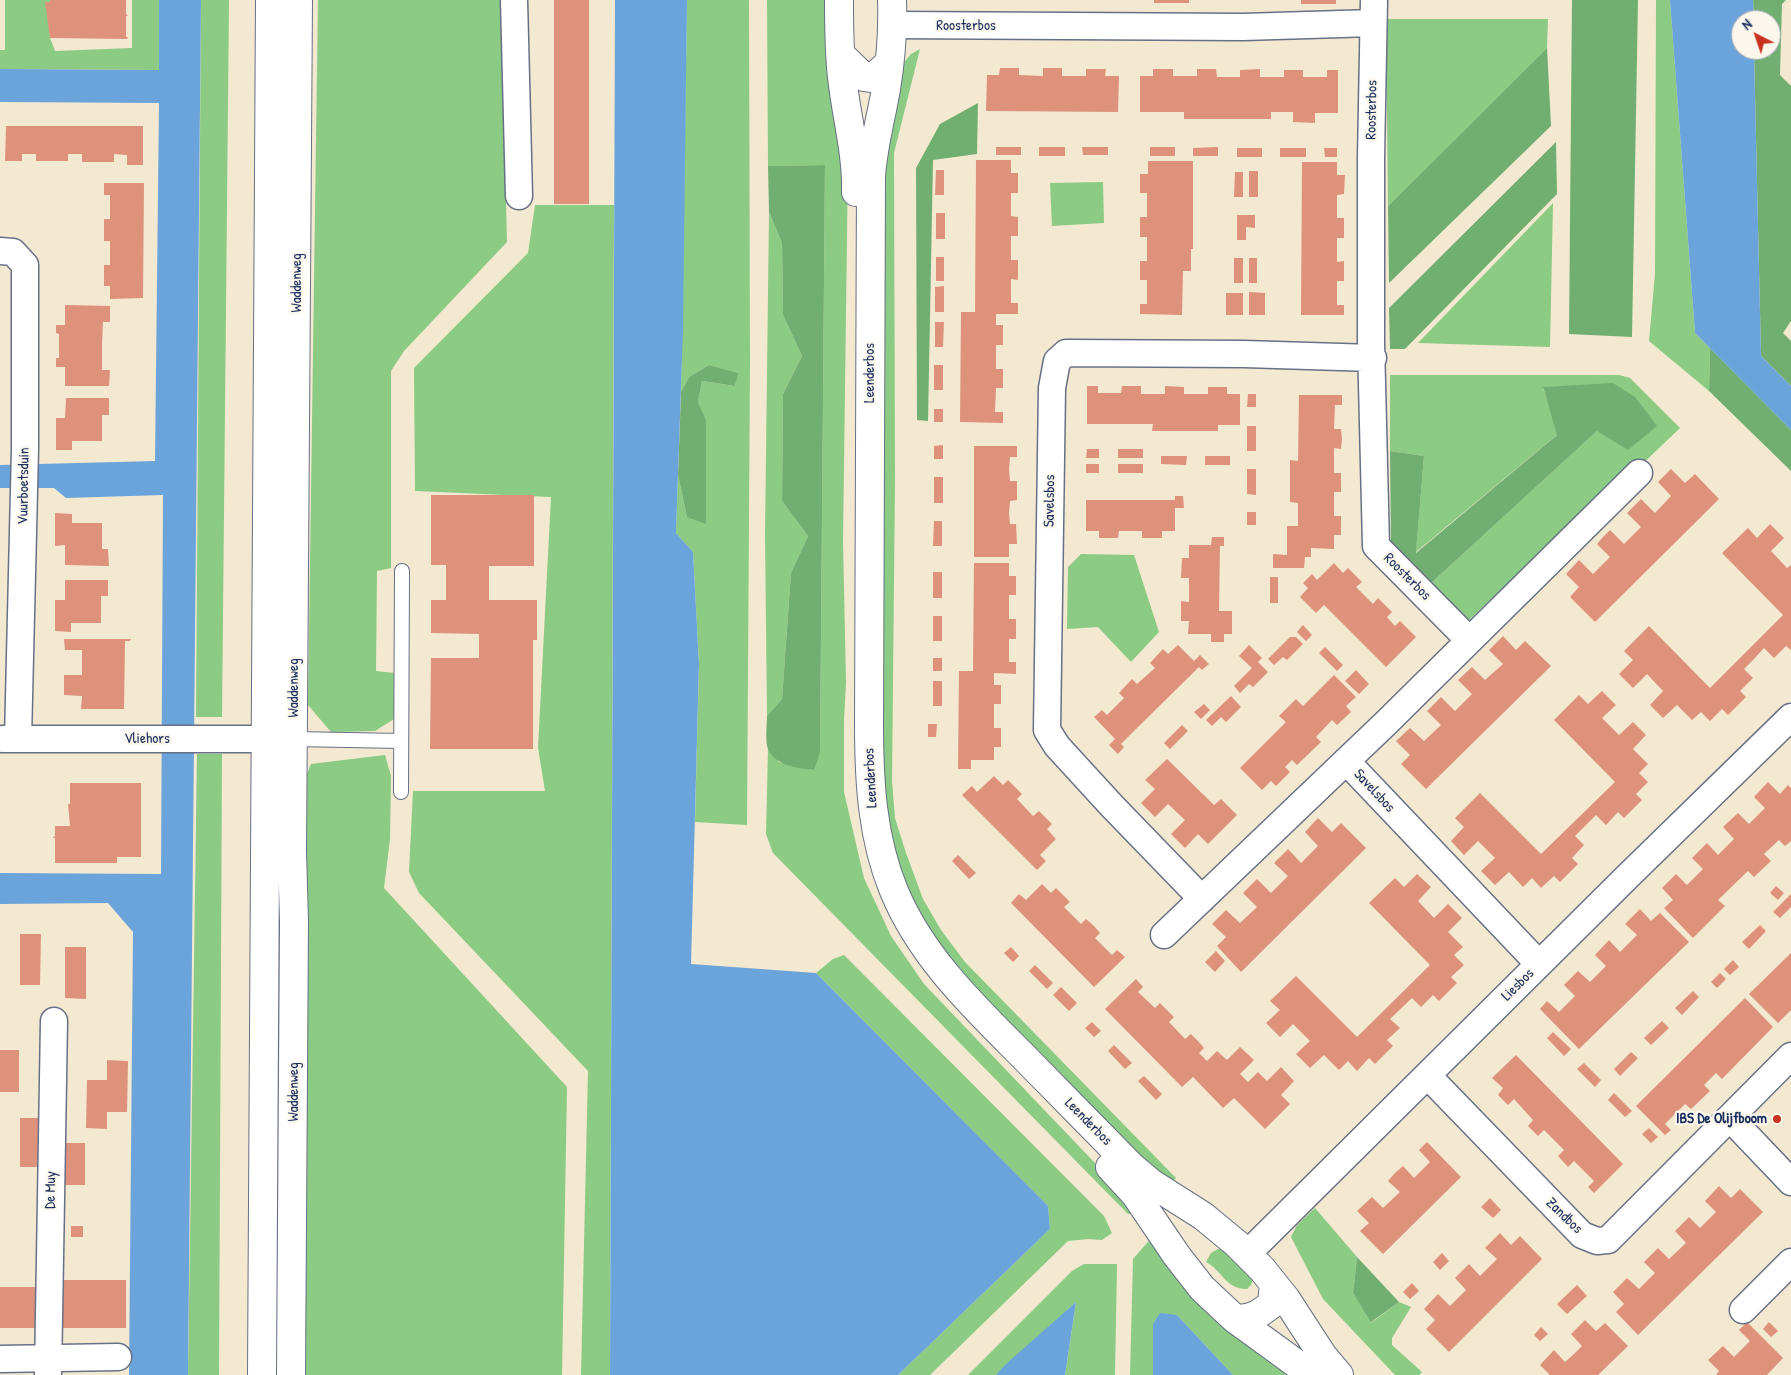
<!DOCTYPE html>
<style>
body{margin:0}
#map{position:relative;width:1791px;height:1375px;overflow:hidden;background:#f3e8d0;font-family:"Patrick Hand",sans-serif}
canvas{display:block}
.north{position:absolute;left:1731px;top:10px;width:50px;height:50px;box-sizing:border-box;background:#fbf7ec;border:1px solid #a1a7b3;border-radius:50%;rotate:319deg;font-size:14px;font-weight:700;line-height:20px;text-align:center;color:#1b2f5e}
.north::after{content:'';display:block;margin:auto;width:18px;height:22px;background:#c8321e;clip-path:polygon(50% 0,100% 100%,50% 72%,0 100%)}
</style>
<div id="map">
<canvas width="1791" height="1375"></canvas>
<div class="north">N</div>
</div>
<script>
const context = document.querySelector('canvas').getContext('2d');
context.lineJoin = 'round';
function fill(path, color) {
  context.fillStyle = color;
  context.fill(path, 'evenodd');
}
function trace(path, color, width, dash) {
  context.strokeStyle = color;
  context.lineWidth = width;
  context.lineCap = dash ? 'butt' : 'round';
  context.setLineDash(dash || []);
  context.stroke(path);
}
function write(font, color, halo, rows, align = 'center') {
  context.font = font + ' "Patrick Hand",sans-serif';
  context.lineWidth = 4.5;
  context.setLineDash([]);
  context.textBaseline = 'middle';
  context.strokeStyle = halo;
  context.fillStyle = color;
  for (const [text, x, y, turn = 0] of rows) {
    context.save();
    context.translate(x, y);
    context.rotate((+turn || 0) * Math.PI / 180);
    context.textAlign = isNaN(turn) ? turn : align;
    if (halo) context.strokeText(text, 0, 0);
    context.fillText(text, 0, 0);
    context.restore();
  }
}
fill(new Path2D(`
 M5 0H50V2L46 3 50 38 55 51 132 48V0H159V70L0 69V50H5Z
 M201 0H229L222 717H196Z
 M318 0H501L507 242 404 351 391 371V568L377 571 376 671 395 673 394 719 375 731 331 732 308 705Z
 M687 0H749L750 363 747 825 695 822 699 664 693 552 676 533 678 475 687 517 706 421 698 402 702 381 735 386 737 373 709 365 689 377 681 392Z
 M767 0H830L848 160 843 541 846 683 844 721V792L864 878 891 936 924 984 1115 1184 1139 1213 1128 1214 773 853 766 834 768 748 779 762 813 770 820 753 825 165 768 166Z
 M1656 0H1670L1695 333 1710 348 1709 391 1649 341 1655 274Z
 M1386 19H1548L1547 48 1388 206Z
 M920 49 894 153 895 481 892 781 895 818 906 853 923 899 941 930 965 962 1176 1178 1170 1185 1144 1168 919 928 878 805 876 161 901 66 911 54Z
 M1103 182 1104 223 1052 226 1050 183Z
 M1553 203 1550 347 1418 343Z
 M535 205H614L610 1375H581L588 1071 419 893 409 872 413 791H545L538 748 551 497 415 491 414 368 528 253Z
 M769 212 782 243 783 315 802 356 783 394 782 501 808 536 791 573 782 699 767 716 765 534Z
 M1390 375H1619L1630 378 1680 428 1635 471 1629 467 1467 622 1428 586 1597 431 1543 388 1558 434 1416 552 1424 456 1390 451Z
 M1081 554 1134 555 1159 632 1131 662 1098 627 1067 629 1068 567Z
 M197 754H222L219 1375H188Z
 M385 755 391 776 390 839 384 888 567 1087 562 1375H298L305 779 311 764Z
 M844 955 1104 1216 1112 1233 1102 1240 1088 1239 1068 1241 930 1375H898L1050 1229 1048 1206 816 973 833 959Z
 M1315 1208 1357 1257 1353 1293 1372 1322 1399 1302 1411 1307 1392 1338V1345L1422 1372 1419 1375H1395L1323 1299 1291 1237 1297 1225Z
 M1154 1235 1303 1375H1233L1177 1315 1153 1324V1375H1130L1133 1259Z
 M1228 1248 1253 1279 1251 1285 1247 1289C1225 1289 1223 1271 1206 1262L1211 1253 1218 1249Z
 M1084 1264H1117L1115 1375H1065L1076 1302 996 1375H968L1072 1271Z`), '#8bcb83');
fill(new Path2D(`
 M1572 0H1638L1632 337 1569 334Z
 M1753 0H1786L1782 4 1780 75 1791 86V321L1783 333 1791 341V386L1761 356 1754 50H1771V20H1754Z
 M1547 48 1551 126 1389 283 1388 206Z
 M978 103 977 154 933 160 928 421 917 420 916 168 940 124Z
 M1556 142 1557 194 1405 349H1390L1389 308Z
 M825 165 820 753 814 770C797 768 776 766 768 749 765 742 767 724 767 716L782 699 791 573 808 536 782 501 783 394 802 356 783 315 782 243 769 212 768 166Z
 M1710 348 1791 430V471L1709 391Z
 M709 365 738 373 735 386 702 381 698 402 706 420V524L687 517 678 475 681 392 689 377Z
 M1613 383 1635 397 1657 426 1628 450 1597 431 1428 586 1391 545 1390 451 1424 456 1416 553 1557 435 1543 387Z
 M1357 1257 1399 1302 1371 1322 1353 1293Z`), '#70af71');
fill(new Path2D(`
 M159 0H201L188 1375H129L133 932 108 903 0 904V873L161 874 163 495 66 498 54 488H0V465L155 461 159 103 0 102V69L159 70Z
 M615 0H687L683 329 676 533 693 552 699 664 691 964 816 973 1048 1206 1050 1229 898 1375H610Z
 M1670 0H1753L1754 20H1741V50H1754L1761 356 1791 386V430L1695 333Z
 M1076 1302 1065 1375H996L1006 1364Z
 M1160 1313 1177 1315 1233 1375H1153V1324Z`), '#6ba4db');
fill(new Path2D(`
 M50 0H126V14L128 16H126V37H128L127 39 50 38 45 2H50Z
 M554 0H589V204H554Z
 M1154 0H1189V3H1154Z
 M1301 0H1336V4H1301Z
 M1000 68H1019V75L1043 76V68H1062V76H1086V69H1106L1105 76H1119L1118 112 986 111 987 75H999Z
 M1153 69H1173V76H1197V69H1216L1217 77H1240V70L1260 69V77H1284V70H1303V77H1327V70H1338V113H1315V123L1293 122V112H1271V119H1184V112H1140V76H1153Z
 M6 126H143V165H127V155L114 154V162H82V154H68V161H36V154H22V161H5Z
 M996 147H1021V155H996Z
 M1039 147H1065V156H1039Z
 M1082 147H1108V155H1083Z
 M1150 147H1175V156H1150Z
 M1218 147V156H1193V148Z
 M1237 148H1262V157H1237Z
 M1280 148H1306V157H1280Z
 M1324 148H1337V157H1325Z
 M976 160H1011V173H1018V193H1011V216L1018 217V236H1011V260H1018V280L1011 279V303H1018V314H996V325H1003V345H996V369H1003V388H996L995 412H1003V423L960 422 961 312H975Z
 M1148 161H1193V249H1191V271H1183L1182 315 1140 314V304H1147V280H1140V261H1147V237H1140V217H1147V193H1140V174H1148Z
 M1302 162H1337V175H1345L1344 194 1337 195V218H1344V238H1337V262L1344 261V281H1337V305H1344V315H1301Z
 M936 170H944V195H935Z
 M1249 171H1258V197H1249Z
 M1235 172H1243V197H1234Z
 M104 183H144L143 298 110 299V286H104V265H110V241H104V219H110V195H104Z
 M936 213H945V239H936Z
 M1237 215H1255V228L1246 227V240H1237Z
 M936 257H944V281H936Z
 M1234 258H1243V283H1234Z
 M1249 258H1257V283H1249Z
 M944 286V312H935V287Z
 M1249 292 1265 293V315H1249Z
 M1226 293H1243V315H1226Z
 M65 305 110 306V322H103L102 345V370H110L109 386H65V367H56V358H59V334L56 333V325H65Z
 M935 322H944L943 347H935Z
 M934 365H943V390H934Z
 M1087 386H1098V393H1121L1122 386H1141V394H1165V386L1184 387V394H1208V387H1227V394H1240V425H1218V431H1152L1153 424H1087Z
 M1248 394H1256V407H1247Z
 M1299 395H1342V405H1335L1334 429H1341L1342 439 1341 449 1334 448V473H1341V492H1334V516H1341V535H1334V549L1311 548V557H1305L1304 568H1273V554L1287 555V526H1298V503L1290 502V460L1298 461Z
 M66 398H109V415H102V441H72V450H56V418H65Z
 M934 409H943V422H934Z
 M1247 426H1256V451H1247Z
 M943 445V459H934V446Z
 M974 446H1017V457H1010L1009 469 1010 481H1017V500L1010 501 1009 513 1010 524H1016L1017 544H1009V557H974Z
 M1087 449H1099V458H1086Z
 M1118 449H1143V458H1118Z
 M1161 456H1187L1186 465 1161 464Z
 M1205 456H1230V465H1205Z
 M1086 464H1099V473H1086Z
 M1118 464H1143V473H1118Z
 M1247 469H1256V495L1247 494Z
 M1671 469 1685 483 1695 474 1719 499 1595 622 1570 597 1579 587 1566 574 1579 560 1593 574 1610 557 1597 544 1603 537 1610 530 1624 544 1641 527 1627 513 1641 499 1655 513 1671 496 1658 482Z
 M934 477H943V503H934Z
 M431 495H534V566H489V600H537V640H533V749H430L431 658H479V634L431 633V600H446V565H431Z
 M1175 496H1183L1184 508H1175V531H1162V538H1142V531H1119L1118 538H1099V531H1086V500H1175Z
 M1247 512H1256V525H1247Z
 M55 513 72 514V523H102V549H108L109 566 65 565V545L55 546Z
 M934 521H942V546H933Z
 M1770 524 1784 538 1771 551 1787 568 1791 565V650L1786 646 1774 658 1764 648 1754 659 1744 669 1753 678 1740 691 1746 697 1728 715 1722 709 1710 721 1701 712 1692 720 1677 705 1663 718 1650 705 1663 691 1647 674 1633 688 1619 674 1633 660 1624 651 1649 626 1710 688 1783 615 1722 553 1748 528 1757 538Z
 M1212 537H1224V546H1220L1219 611H1232V634H1224V642H1211V634H1188L1189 621H1181V601L1189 602V578H1181L1182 558H1189V545H1211Z
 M974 563H1009V576H1016V595H1009V619H1016V639H1009V662H1016V674L994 673V685H1001V704H994V728H1001V747H994V760H971V769H958L959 671H973Z
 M1334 563 1343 573 1348 568 1362 582 1356 587 1373 604 1378 598 1392 612 1387 617 1395 626 1400 621 1416 637 1386 667 1324 605 1316 613 1300 597 1308 588 1303 583 1312 574 1317 580Z
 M933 572H942V598H933Z
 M1270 577H1278V603H1270Z
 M65 580H108V596H101V623H71V632L55 631V600H65Z
 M933 616H942V641H933Z
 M1303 625 1312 635 1306 641 1297 632Z
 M1503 636 1516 650 1525 641 1551 666 1426 789 1401 764 1410 755 1396 741 1410 728 1424 741 1441 725 1427 711 1441 697 1455 711 1472 694 1458 680 1472 667 1485 680 1503 664 1489 650Z
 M1290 637H1296L1303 644 1287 660 1283 657 1274 665 1268 659Z
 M64 639H131L130 641H125L124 709H81L82 696 64 695V675H82V650H65Z
 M1178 645 1194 661 1200 655 1209 664 1202 670 1199 667 1137 728 1121 744 1124 747 1118 754 1109 745 1115 739 1094 717 1102 710 1107 715 1124 698 1119 693 1132 679 1137 684 1155 668 1150 663 1163 649 1168 654Z
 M1249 645 1262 658 1258 662 1268 672 1253 687 1249 684 1240 693 1234 686 1252 668 1239 656Z
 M1325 647 1343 665 1337 671 1319 653Z
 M933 658H942V671H933Z
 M1356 670 1369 684 1359 694 1345 681Z
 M1334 675 1356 697 1346 706 1351 712 1337 725 1332 720 1316 737 1321 742 1297 765 1292 760 1285 767 1290 772 1276 786 1271 781 1262 790 1240 768 1286 722 1279 716 1296 699 1303 706Z
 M933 681H942V706H933Z
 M1602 691 1616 705 1602 718 1619 735 1633 722 1646 735 1633 749 1648 764 1639 773 1648 782 1636 794 1642 800 1624 818 1618 812 1606 825 1596 815 1575 836 1584 845 1572 858 1578 864 1560 882 1554 876 1541 888 1532 878 1523 887 1509 872 1495 885 1481 871 1495 858 1478 841 1464 855 1451 841 1464 827 1455 818 1480 793 1541 854 1615 782 1554 720 1579 695 1588 704Z
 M1231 696 1241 707 1226 722 1221 717 1212 726 1206 720Z
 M1204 704 1210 710 1201 719 1194 712Z
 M928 724H937L936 737H928Z
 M1182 725 1188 731 1170 749 1164 743Z
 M1167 759 1214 805 1221 799 1237 815 1208 844 1198 834 1185 848 1171 834 1185 820 1168 804 1155 817 1141 803 1155 789 1145 780Z
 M994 776 1003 785 1008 780 1022 794 1017 799 1033 816 1039 811 1052 824 1047 829 1056 839 1040 855 1046 861 1037 870 962 795 972 786 977 792Z
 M1768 782 1780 794 1788 785 1791 788V841L1785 846 1779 840 1764 854 1771 861 1754 877 1748 871 1718 900 1725 906 1693 938 1664 908 1673 900 1662 888 1676 874 1687 885 1703 869 1692 858 1707 843 1718 855 1734 839 1723 827 1738 813 1749 824 1765 808 1754 797Z
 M70 783H141V857H117V863H55V838H53L55 836V826H70L68 804H70Z
 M1318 818 1332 832 1341 823 1366 848 1241 972 1217 946 1226 937 1212 924 1226 910 1240 923 1257 907 1243 893 1257 879 1271 893 1288 876 1274 863 1288 849 1301 863 1318 846 1305 832Z
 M958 855 976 873 969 879 952 861Z
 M1417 874 1431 887 1418 901 1434 918 1448 904 1462 918 1448 932 1463 947 1454 955 1464 965 1451 977 1457 983 1439 1001 1433 995 1421 1007 1412 998 1390 1019 1400 1028 1387 1040 1393 1046 1375 1064 1369 1058 1357 1071 1348 1061 1339 1070 1324 1055 1310 1068 1296 1054 1310 1041 1293 1024 1280 1037 1266 1023 1280 1010 1270 1001 1296 976 1357 1037 1430 965 1369 903 1395 878 1404 887Z
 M1042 884 1051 893 1056 888 1070 902 1064 907 1081 924 1086 919 1094 926 1100 933 1095 938 1112 955 1117 950 1125 957 1094 987 1011 903 1019 894 1026 900Z
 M1776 886 1784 893 1778 900 1770 893Z
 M1791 894V907L1780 918 1773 912Z
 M1640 909 1651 921 1660 913 1689 942 1579 1049 1540 1009 1547 1001 1559 1012 1575 996 1564 985 1578 971 1590 982 1606 966 1595 955 1609 940 1620 952 1637 935 1625 924Z
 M1760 925 1766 931 1749 949 1742 942Z
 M20 934H41L40 985H20Z
 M65 947H86V999L65 998Z
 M1011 947 1019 956 1013 962 1004 953Z
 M1216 951 1225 961 1215 972 1205 962Z
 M1791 953V1010L1778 1023 1749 994Z
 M1733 960 1739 967 1730 975 1724 969Z
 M1035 965 1053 983 1047 989 1029 971Z
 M1720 973 1726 979 1717 988 1711 982Z
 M1136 979 1143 987 1138 992 1155 1008 1160 1003 1174 1017 1169 1022 1185 1039 1191 1034 1198 1041 1204 1048 1199 1053 1207 1061 1217 1051 1227 1060 1240 1047 1254 1060 1240 1074 1248 1082 1258 1072 1267 1081 1281 1067 1294 1081 1281 1095 1290 1104 1265 1129 1234 1098 1223 1108 1193 1077 1182 1087 1105 1009Z
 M1061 987 1077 1003 1069 1011 1053 995Z
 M1693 991 1699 997 1682 1015 1675 1008Z
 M1745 998 1773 1027 1722 1079 1716 1073 1704 1085 1710 1091 1691 1109 1685 1104 1665 1124 1671 1130 1665 1135 1636 1106Z
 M1662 1021 1669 1028 1651 1045 1644 1038Z
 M1092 1022 1101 1031 1094 1037 1085 1028Z
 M1553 1032 1571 1049 1564 1056 1547 1038Z
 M1114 1045 1132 1063 1125 1069 1108 1051Z
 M0 1050H19V1092H0Z
 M1631 1052 1638 1058 1620 1076 1614 1069Z
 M1516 1055 1623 1164 1594 1193 1588 1187 1594 1181 1574 1161 1568 1167 1558 1156 1564 1150 1544 1130 1538 1136 1528 1126 1533 1120 1514 1099 1508 1105 1498 1095 1503 1088 1492 1078Z
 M107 1060 128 1061 127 1112H107V1129L86 1128 87 1080H107Z
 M1584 1063 1601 1080 1595 1087 1577 1069Z
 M1144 1076 1162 1094 1156 1100 1138 1081Z
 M1614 1093 1632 1111 1625 1117 1608 1100Z
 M20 1118H40V1167H20Z
 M1649 1128 1658 1137 1651 1143 1642 1134Z
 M1427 1142 1461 1177 1383 1254 1360 1231 1369 1223 1357 1211 1372 1197 1383 1208 1400 1192 1388 1181 1395 1173 1403 1166 1414 1178 1430 1162 1419 1150Z
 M65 1143H85V1185H65Z
 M1719 1186 1731 1198 1740 1189 1763 1212 1638 1335 1616 1312 1624 1304 1613 1292 1627 1278 1639 1289 1655 1273 1644 1262 1658 1248 1669 1259 1686 1243 1675 1231 1689 1217 1700 1228 1716 1212 1705 1201Z
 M1490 1198 1501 1210 1493 1218 1481 1207Z
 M71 1226H83V1237H71Z
 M1500 1233 1511 1245 1520 1236 1542 1259 1449 1352 1426 1329 1435 1320 1424 1309 1438 1294 1450 1306 1466 1290 1455 1278 1469 1264 1480 1276 1497 1259 1485 1248Z
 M1442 1253 1449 1261 1440 1270 1433 1262Z
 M63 1280H126V1328H63Z
 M1412 1283 1419 1291 1410 1299 1403 1292Z
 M1577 1285 1587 1296 1567 1314 1557 1304Z
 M0 1287H39L40 1328H0Z
 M1585 1320 1596 1331 1605 1323 1628 1346 1598 1375H1550L1540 1365 1554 1350 1565 1362 1574 1354 1582 1346 1571 1334Z
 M1747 1322 1783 1358 1767 1375H1716L1719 1371 1708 1360 1723 1346 1734 1357 1750 1341 1739 1330Z
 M1769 1322 1778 1331 1771 1337 1763 1329Z
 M1541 1327 1548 1334 1540 1341 1534 1335Z`), '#de927c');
const service = new Path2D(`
 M294 739 401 741
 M401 792 402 571`);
const minor = new Path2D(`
 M514 0 519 196
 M1374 0 1371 158V343L1376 546 1469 640
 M893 25 1243 27 1373 23
 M0 251 13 252 25 265V449L18 739
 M2 739H288
 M1346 761 1539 964
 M1202 899 1112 806 1057 746 1047 730 1052 388 1057 361 1066 353 1244 354 1373 358
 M1164 935 1386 723 1639 473
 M1428 1076 1582 1235 1597 1241 1608 1240 1791 1056
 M1730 1118 1791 1182
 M1247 1254 1627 877 1791 717
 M1743 1310 1791 1262
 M0 1359 118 1357
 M48 1375 54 1021`);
const tertiary = new Path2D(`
 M262 1375 270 0
 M291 1375 294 922 292 851 298 0`);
const secondary = new Path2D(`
 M839 0C839 26 839 51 842 77 846 115 857 153 856 192
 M892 0C893 30 891 59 886 89 881 118 873 146 871 176L869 724C869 781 872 838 894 891 921 956 972 1005 1021 1054 1058 1092 1095 1129 1132 1167L1151 1183 1203 1216 1237 1244 1262 1269 1286 1299 1323 1356 1339 1375
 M841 55 864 77 873 78 889 63
 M1110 1167 1135 1194 1177 1256 1202 1288 1235 1319 1312 1375
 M1235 1319C1253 1318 1258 1315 1272 1304L1274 1284`);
trace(service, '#677086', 16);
trace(minor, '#677086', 29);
trace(tertiary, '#677086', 30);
trace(secondary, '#677086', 30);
trace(service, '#fff', 14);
trace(minor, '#fff', 26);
trace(tertiary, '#fff', 28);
trace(secondary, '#fff', 28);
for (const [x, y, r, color] of [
 [1777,1119,5,"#c8321e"]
]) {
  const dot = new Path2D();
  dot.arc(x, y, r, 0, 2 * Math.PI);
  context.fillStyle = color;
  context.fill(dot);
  trace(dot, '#fbf7ec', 2);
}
write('15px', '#1b2f5e', '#fbf7ec', [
 ["Roosterbos",966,26],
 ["Roosterbos",1372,110,-89],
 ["Waddenweg",297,283,-90],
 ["Leenderbos",870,373,-90],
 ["Vuurboetsduin",24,486,-89],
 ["Savelsbos",1050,501,-89],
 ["Roosterbos",1407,577,45],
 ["Waddenweg",294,688,-90],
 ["Vliehors",147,739],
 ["Leenderbos",871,778,-93],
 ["Savelsbos",1374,791,47],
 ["Liesbos",1518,985,-45],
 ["Waddenweg",294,1092,-90],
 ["Leenderbos",1088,1122,45],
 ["De Muy",51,1190,-89],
 ["Zandbos",1564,1216,44]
]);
write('bold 15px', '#1b2f5e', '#fbf7ec', [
 ["IBS De Olijfboom",1767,1119]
], 'right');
</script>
